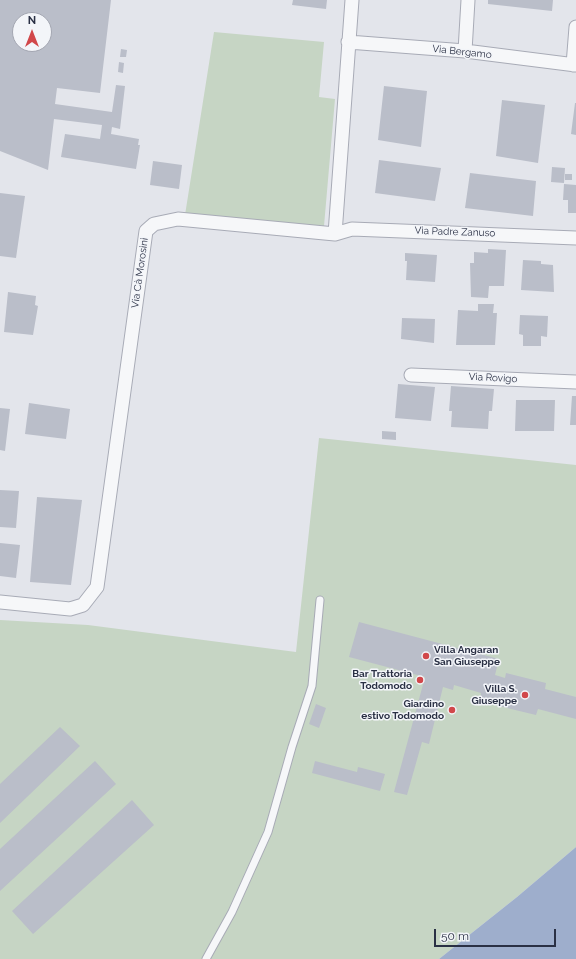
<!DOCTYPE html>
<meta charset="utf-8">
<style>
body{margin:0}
#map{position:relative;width:576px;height:959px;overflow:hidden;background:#e3e5eb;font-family:Raleway,sans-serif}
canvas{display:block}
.north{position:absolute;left:12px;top:12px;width:40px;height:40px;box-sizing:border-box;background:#f3f5f9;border:1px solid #a3a6b1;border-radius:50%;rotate:0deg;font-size:11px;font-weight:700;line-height:16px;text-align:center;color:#2a3044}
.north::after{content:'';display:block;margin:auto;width:14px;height:18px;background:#d1474a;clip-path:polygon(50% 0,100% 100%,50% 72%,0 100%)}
.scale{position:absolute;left:434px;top:929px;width:122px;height:18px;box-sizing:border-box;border:2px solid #2a3044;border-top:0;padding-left:5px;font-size:12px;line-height:14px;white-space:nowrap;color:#2a3044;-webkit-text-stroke:3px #f3f5f9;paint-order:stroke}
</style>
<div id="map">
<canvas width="576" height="959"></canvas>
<div class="north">N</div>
<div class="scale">50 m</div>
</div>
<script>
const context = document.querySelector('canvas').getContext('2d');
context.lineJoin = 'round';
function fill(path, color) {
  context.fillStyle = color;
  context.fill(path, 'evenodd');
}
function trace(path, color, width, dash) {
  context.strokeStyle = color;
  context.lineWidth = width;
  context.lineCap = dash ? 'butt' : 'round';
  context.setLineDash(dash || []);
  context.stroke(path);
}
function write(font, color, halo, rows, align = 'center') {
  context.font = font + ' Raleway,sans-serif';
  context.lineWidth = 3;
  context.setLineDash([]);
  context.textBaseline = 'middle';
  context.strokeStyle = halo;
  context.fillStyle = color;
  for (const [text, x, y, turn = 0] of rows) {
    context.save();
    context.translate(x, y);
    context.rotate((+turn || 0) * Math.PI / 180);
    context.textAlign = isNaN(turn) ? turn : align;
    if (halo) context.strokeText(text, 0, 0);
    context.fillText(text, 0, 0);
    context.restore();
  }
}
fill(new Path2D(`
 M214 32 324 42 319 97 335 99 324 226 185 215Z
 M319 438 576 465V847L517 897 439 959H0V620L88 625 296 652Z`), '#c6d5c4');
fill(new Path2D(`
 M576 847V959H439L517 897Z`), '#9eaecc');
fill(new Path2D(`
 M0 0H111L100 93 57 88 55 104 112 112 116 85 125 86 120 129 112 127 111 134 139 139 138 145H140L136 169 61 157 65 134 100 139 102 125 54 119 48 170 0 151ZM20 20H44V44H20Z
 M293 0H327L326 9 292 5Z
 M488 0H553L552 11 488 4Z
 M121 49 127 50 126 57H120Z
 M119 62 124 63 123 73 118 72Z
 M384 86 427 91 421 147 378 140Z
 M502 100 545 105 538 163 496 156Z
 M575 103H576V135L571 134Z
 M379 160 441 168 435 201 375 193Z
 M153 161 182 165 179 189 150 185Z
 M552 167 565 168 564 183 551 182Z
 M470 173 536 181 533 216 465 208Z
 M565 174H572V180H565Z
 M564 184 576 185V213H568V200H563Z
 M0 193 25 196 16 258 0 256Z
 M488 249 506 250 504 286H489L488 298 471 297 470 263H474V252L488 253Z
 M405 253 437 255 435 282 406 280 407 261H405Z
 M523 260 541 261V264L553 265 554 292 521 290Z
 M8 292 36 296 35 305 38 306 33 335 4 332Z
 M478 304H494L493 313H497L495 345H456L458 310 478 311Z
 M520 315 548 316 547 337 541 336V346H523V335L519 334Z
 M402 318 435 319 434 343 401 339Z
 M398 384 435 387 431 421 395 418Z
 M451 386 494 389 492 411H489L488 429 451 427 452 411H449Z
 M572 396H576V425H570Z
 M516 400H555L554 431H515Z
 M29 403 70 409 66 439 25 434Z
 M0 408 10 409 5 451 0 450Z
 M382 431 396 432V440L382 439Z
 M0 490 19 491 16 528 0 527Z
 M37 497 82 500 71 585 30 582Z
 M0 543 20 545 16 578 0 576Z
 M359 622 499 659 495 675 505 678 506 673 546 683 545 689 576 697V719L538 709 536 715 511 709 480 701 481 693 454 685 453 690 443 687 429 744 422 742 407 795 394 792 425 677 349 657Z
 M316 704 326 708 319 728 309 724Z
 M60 727 80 746 0 823V784Z
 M95 761 116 784 0 891V849Z
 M315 761 357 772 358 767 385 774 380 791 312 773Z
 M132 800 154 825 33 934 12 911Z`), '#babec9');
const service = new Path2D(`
 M206 959 232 912 268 832 292 747 312 686 320 600`);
const minor = new Path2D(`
 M348 42 465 51 576 65
 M465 51 468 0
 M573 65 576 27
 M335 234 352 229 576 238
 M411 375 576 382
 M0 602 70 609 83 605 97 587 146 231 154 224 178 219 335 234 352 0`);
trace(service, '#a8abb6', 9);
trace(minor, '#a8abb6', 15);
trace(service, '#f6f7f9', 7);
trace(minor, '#f6f7f9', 13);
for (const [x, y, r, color] of [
 [426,656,4,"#d1474a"],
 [420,680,4,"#d1474a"],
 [525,695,4,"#d1474a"],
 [452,710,4,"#d1474a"]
]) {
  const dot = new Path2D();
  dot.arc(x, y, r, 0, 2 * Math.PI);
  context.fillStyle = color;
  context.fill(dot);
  trace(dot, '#f3f5f9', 1.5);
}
write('10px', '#2a3044', '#f3f5f9', [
 ["Via Bergamo",462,52,6],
 ["Via Padre Zanuso",455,232,2],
 ["Via Cà Morosini",140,273,-82],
 ["Via Rovigo",493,378,3]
]);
write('bold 10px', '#2a3044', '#f3f5f9', [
 ["Villa Angaran",434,650,"left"],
 ["San Giuseppe",434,662,"left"],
 ["Bar Trattoria",412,674],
 ["Todomodo",412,686],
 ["Villa S.",517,689],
 ["Giuseppe",517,701],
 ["Giardino",444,704],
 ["estivo Todomodo",444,716]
], 'right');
</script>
